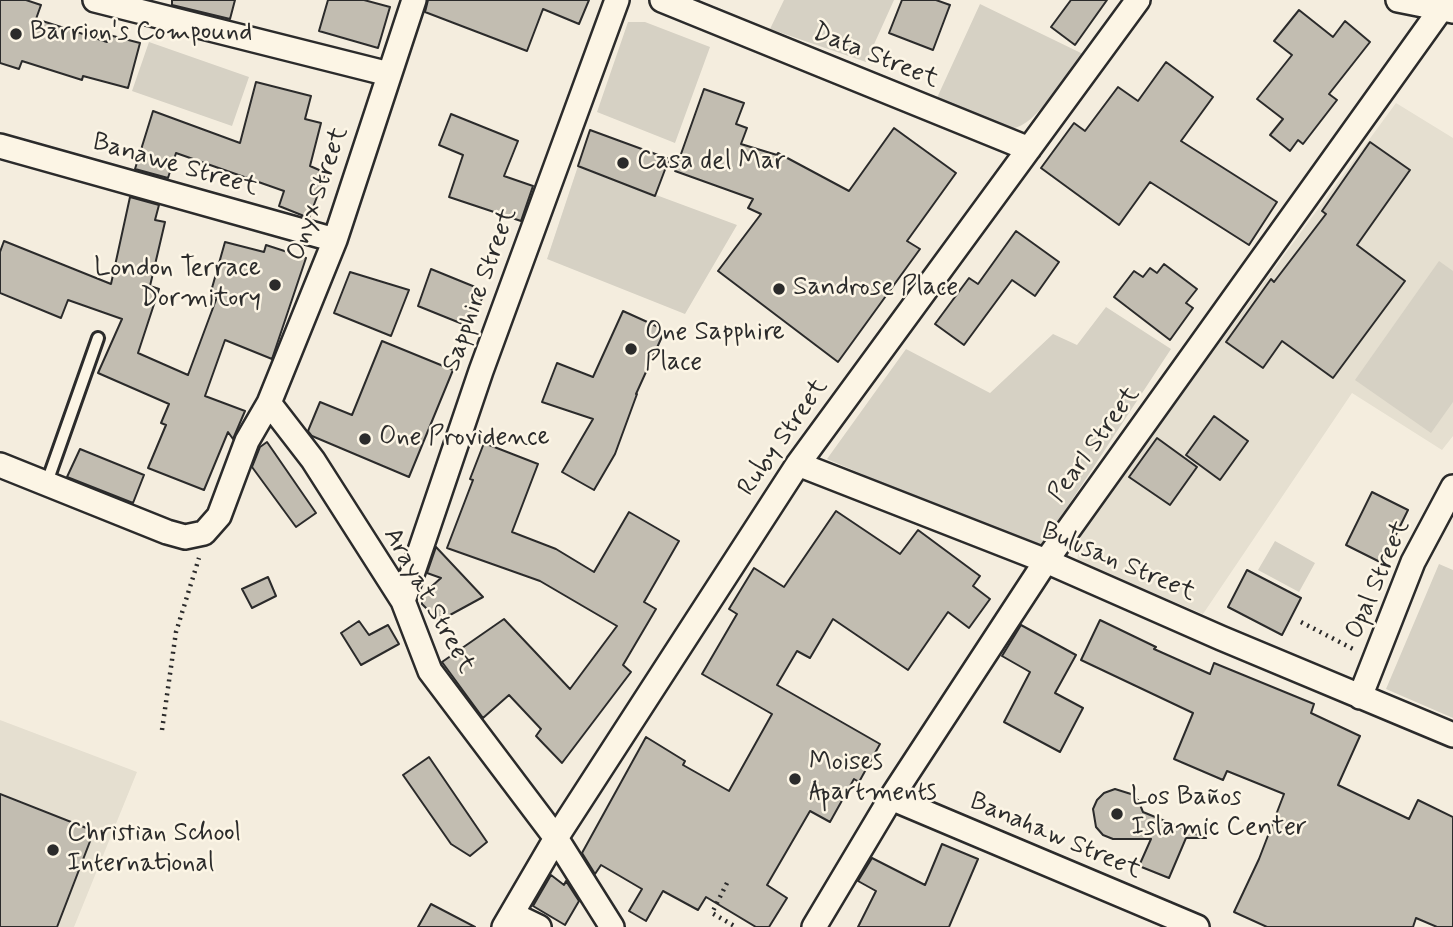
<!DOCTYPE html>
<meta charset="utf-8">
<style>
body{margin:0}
canvas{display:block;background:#f4edde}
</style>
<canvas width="1453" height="927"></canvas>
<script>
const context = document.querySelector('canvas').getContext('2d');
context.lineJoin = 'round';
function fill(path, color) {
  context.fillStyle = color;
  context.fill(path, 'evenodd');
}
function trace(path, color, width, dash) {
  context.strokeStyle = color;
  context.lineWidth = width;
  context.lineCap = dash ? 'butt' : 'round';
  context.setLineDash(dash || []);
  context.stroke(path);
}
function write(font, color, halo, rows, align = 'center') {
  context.font = font + ' Mynerve,sans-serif';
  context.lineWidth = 5;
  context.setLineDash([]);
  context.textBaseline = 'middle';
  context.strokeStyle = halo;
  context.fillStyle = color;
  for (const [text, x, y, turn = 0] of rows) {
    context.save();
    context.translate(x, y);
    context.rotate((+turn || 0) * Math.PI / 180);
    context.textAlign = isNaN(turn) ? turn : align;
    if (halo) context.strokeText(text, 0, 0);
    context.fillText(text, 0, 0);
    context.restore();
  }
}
fill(new Path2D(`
 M1396 103 1453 138V436L1442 450 1352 393 1203 614 1077 561 1082 530Z
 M0 720 137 772 74 927H0Z`), '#e5dfd0');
fill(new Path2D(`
 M784 0H894L866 62 770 29Z
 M980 4 1083 54C1069 71 1035 127 1013 128 991 129 956 108 936 100Z
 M628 22H645L710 47 675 143 597 112Z
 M149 42 249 77 232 126 132 91Z
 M578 166 737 225 685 314 547 259Z
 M1439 261 1453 271V402L1431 433 1355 380Z
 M1106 307 1171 349 1039 550 827 459 906 349 990 393 1053 334 1077 345Z
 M1275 541 1315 563 1299 592 1258 570Z
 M1439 564 1453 570V718L1386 689Z`), '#d6d1c4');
const building = new Path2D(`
 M0 0H26L41 5 36 19 83 34 107 42 109 35 140 43 128 88 83 76 82 80 22 61 19 69 0 63Z
 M172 0H235L230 19 172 5Z
 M328 0H364L390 7 378 48 319 31Z
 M428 0H589L579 24 543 9 527 51 425 12Z
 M902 0H936L950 5 933 50 889 33Z
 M1071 0H1107L1075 45 1051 27Z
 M1299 10 1333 37 1345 21 1370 42 1329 94 1337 100 1303 144 1298 140 1290 151 1270 135 1283 119 1257 99 1292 55 1274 41Z
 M1166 62 1213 97 1181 141 1277 202 1249 245 1150 182 1119 225 1041 168 1074 123 1085 131 1118 87 1138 101Z
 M256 82 311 96 305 119 321 123 310 166 326 173 309 218 279 206 284 191 176 153 168 178 135 169 153 111 240 143Z
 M704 89 744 103 736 124 747 128 741 144 777 155 778 153 849 191 894 128 956 173 907 241 920 249 838 362 718 271 761 214 748 208 753 199 675 171Z
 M451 114 518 141 504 176 533 186 521 221 449 197 463 155 439 145Z
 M590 130 669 159 655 196 578 166Z
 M1370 142 1410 170 1357 245 1405 281 1333 378 1282 341 1263 368 1226 342 1271 279 1274 282 1326 214 1322 211Z
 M130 197 159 205 155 220 165 222 150 286 159 289 138 353 188 375 217 297 210 295 225 242 264 252 266 245 306 258 272 359 225 340 205 396 245 411 233 439 228 432 204 490 148 468 166 425 161 423 169 404 98 373 122 319 68 300 61 318 0 293V252L4 241 111 284Z
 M1016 231 1059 262 1035 296 1012 280 964 345 935 324 969 278 978 284Z
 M1164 264 1197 289 1186 303 1193 308 1170 340 1114 297 1134 271 1143 277 1150 268 1157 273Z
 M431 269 485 291 470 327 418 306Z
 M350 272 409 290 391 336 334 313Z
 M623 311 665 330 636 394H637L615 454 594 490 562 472 593 419 542 402 557 363 593 377Z
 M382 341 453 370 409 477 312 436 308 431 320 402 352 415Z
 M1214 416 1248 441 1220 480 1186 455Z
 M1157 438 1197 467 1170 505 1129 477Z
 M267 442 316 513 296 527 252 467 260 447Z
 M484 443 538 464 512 532 556 549 594 572 629 512 679 541 644 602 656 609 623 665 631 672 562 763 536 736 541 729 509 695 483 718 442 662 504 619 570 689 617 626 540 581 447 548 473 480 470 479Z
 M80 449 144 475 133 503 67 477Z
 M1372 492 1408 510 1382 563 1346 545Z
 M836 511 900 554 918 530 980 576 973 586 990 599 969 628 948 612 908 670 833 619 810 658 797 651 777 685 880 744 859 782 854 779 830 822 810 811 767 885 787 898 769 927H756L706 897 698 910 663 891 646 921 629 911 642 889 601 865 595 874 582 853 646 737 685 761 683 765 729 791 772 714 702 674 737 614 729 609 754 568 784 587Z
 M436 547 483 597 439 621 422 604V595L441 578 427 573Z
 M1247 570 1301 598 1282 635 1228 607Z
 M268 577 276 596 252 608 242 589Z
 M1100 620 1156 647 1154 649 1210 674 1214 663 1314 704 1311 713 1360 736 1338 785 1409 819 1418 800 1453 817V927H1437L1416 918 1413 927H1267L1234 912 1259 859 1284 794 1227 771 1223 780 1174 759 1193 713 1081 660Z
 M359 621 369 635 388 625 399 644 361 665 341 633Z
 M1021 625 1076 655 1055 693 1083 708 1060 752 1004 722 1030 672 1002 656Z
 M429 757 487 842 470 856 451 844 403 775Z
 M1115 789 1131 794 1138 800 1143 812 1206 838H1186L1169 878 1139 866 1151 839H1113L1103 835 1096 827 1093 809 1097 800 1104 793Z
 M0 794 94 831 57 927H0Z
 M942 844 978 859 949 927H858L876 891 858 881 872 858 925 885Z
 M551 875 564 885 566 881 579 901 565 925 533 906Z
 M431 904 475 927H418Z`);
fill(building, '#c2bdb1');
trace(building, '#2b2b2b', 2);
const lane = new Path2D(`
 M46 485 98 338`);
const street = new Path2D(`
 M95 0 389 74
 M662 0 1029 149
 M1398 0 1453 11
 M0 146 335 240
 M269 403 313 460 403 601 430 671 556 838 612 927
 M798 464 1046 561 1221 638 1453 735
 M0 465 167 532 185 537 204 533 219 516 247 441 269 403 335 240 414 0
 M403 601 481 371 617 0
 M1360 697 1413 562 1453 487
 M891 798 1197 927
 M512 914 539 927
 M504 927 556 838 798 464 1138 0
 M814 927 891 798 1046 561 1441 9`);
trace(lane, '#2b2b2b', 16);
trace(street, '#2b2b2b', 28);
trace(new Path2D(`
 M1301 622 1355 650
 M162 730 176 632 199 558
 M727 883 712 913 736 927`), '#2b2b2b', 4.5, [2, 5]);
trace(lane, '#fcf5e5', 10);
trace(street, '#fcf5e5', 23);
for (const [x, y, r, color] of [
 [16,34,7,"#2b2b2b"],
 [623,163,7,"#2b2b2b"],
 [275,285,7,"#2b2b2b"],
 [779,289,7,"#2b2b2b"],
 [631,349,7,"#2b2b2b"],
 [365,439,7,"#2b2b2b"],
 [795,779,7,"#2b2b2b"],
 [1117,814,7,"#2b2b2b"],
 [53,850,7,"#2b2b2b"]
]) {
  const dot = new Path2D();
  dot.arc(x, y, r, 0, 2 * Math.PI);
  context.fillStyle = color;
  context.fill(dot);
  trace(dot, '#fcf5e5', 2.5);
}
write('26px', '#2b2b2b', '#fcf5e5', [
 ["Barrion's Compound",30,34],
 ["Casa del Mar",637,163],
 ["London Terrace",261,270,"right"],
 ["Dormitory",261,300,"right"],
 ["Sandrose Place",793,289],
 ["One Sapphire",645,334],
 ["Place",645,364],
 ["One Providence",379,439],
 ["Moises",809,764],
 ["Apartments",809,794],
 ["Los Baños",1131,799],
 ["Islamic Center",1131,829],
 ["Christian School",67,835],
 ["International",67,865]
], 'left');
write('26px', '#2b2b2b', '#fcf5e5', [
 ["Data Street",875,57,22],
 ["Banawe Street",175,166,16],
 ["Onyx Street",319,194,-71],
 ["Sapphire Street",481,290,-70],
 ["Ruby Street",784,438,-55],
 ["Pearl Street",1095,445,-54],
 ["Bulusan Street",1118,563,23],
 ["Opal Street",1379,580,-67],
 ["Arayat Street",428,601,61],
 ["Banahaw Street",1055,837,23]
]);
</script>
